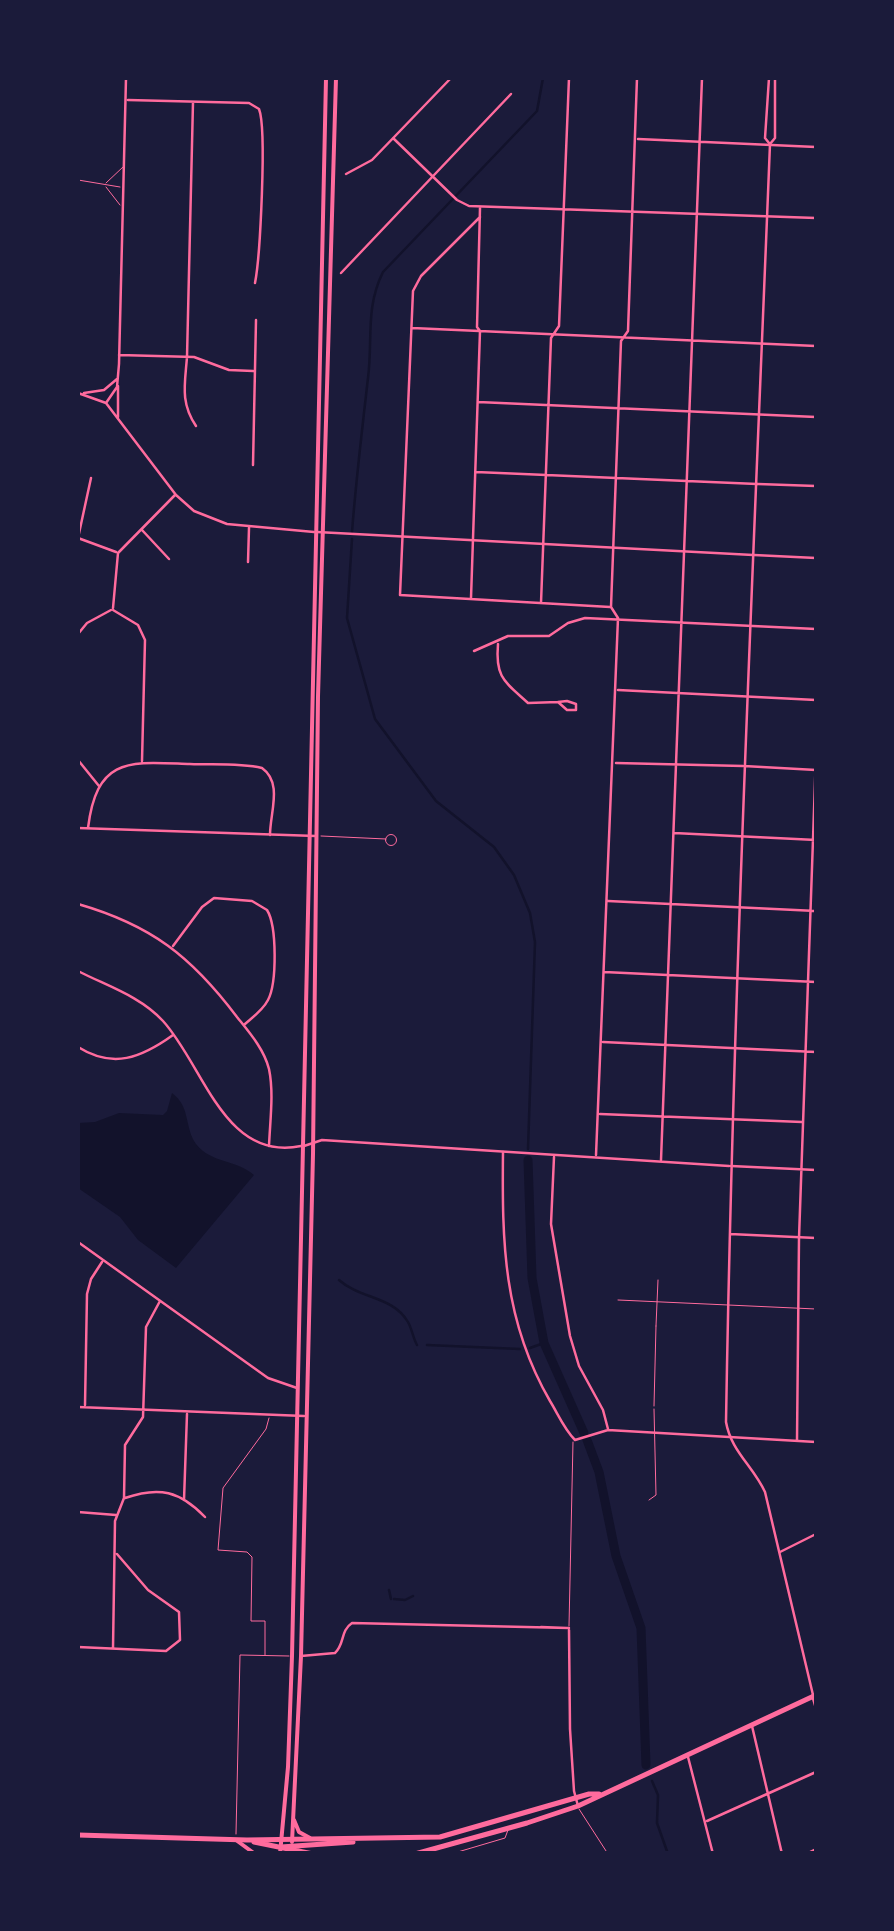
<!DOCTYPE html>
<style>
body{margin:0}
#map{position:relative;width:894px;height:1931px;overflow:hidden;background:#1b1b3a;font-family:Lato,sans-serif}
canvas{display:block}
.frame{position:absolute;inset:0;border:80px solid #1b1b3a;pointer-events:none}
</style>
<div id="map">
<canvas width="894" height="1931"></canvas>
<div class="frame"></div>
</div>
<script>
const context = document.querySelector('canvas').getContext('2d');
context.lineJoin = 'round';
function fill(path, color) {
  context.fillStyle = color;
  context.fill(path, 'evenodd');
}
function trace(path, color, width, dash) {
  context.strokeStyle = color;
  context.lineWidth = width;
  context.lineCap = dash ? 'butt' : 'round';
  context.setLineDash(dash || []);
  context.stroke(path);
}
fill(new Path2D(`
 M172 1093C191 1107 184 1127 196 1144 212 1164 236 1159 254 1175L176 1268 138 1240 120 1217 78 1188V1123L95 1122 119 1113 163 1115 167 1111Z`), '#12122b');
trace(new Path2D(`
 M352 532C356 480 362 430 368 378 373 340 365 308 383 272L537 111 543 78
 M352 539 347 618 375 719 436 801 494 847 514 875 530 913 535 942 528 1149
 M339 1280C360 1299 393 1296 408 1322 412 1329 413 1338 417 1345
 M427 1345 520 1349
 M530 1348 544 1343
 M389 1590 391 1599
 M394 1599 405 1600 413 1596
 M652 1781 658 1795 657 1823 668 1854`), '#12122b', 2.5);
trace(new Path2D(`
 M528 1160 532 1278 544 1343 584 1433
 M587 1440 599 1472 616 1556 641 1628 646 1765`), '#12122b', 9);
trace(new Path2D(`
 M78 180 120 187
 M106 183 123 167
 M106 187 120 205
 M385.5 840a5.5 5.5 0 1 1 11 0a5.5 5.5 0 1 1-11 0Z
 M321 836 386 839
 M618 1300 816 1309
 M656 1326 658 1280
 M649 1500 656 1495 654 1409
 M569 1626 573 1442
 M265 1655V1621H251L252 1557 247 1552 218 1550 223 1488 266 1429 269 1418
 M579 1809 608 1854
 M236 1834 240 1655 289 1656
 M451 1854 505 1838 508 1830`), '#ff6b9d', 1);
trace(new Path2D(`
 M654 1406 656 1326`), '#ff6b9d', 1);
trace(new Path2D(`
 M128 100 249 103 259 109C267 129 260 258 255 283
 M193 102 187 357C185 384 180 402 196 426
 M393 138 457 200 469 206 816 218
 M638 139 816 147
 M346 174 372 160 451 78
 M480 217 421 276 413 291 400 595 610 607
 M341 273 511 94
 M412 328 816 346
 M119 355 194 357 229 370 253 371
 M78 393 106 403 176 495 194 511 227 524 314 532
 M84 393 104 390 117 379
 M478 402 816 417
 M106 403 117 387 119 364 126 78
 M118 417V386
 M253 465 256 320
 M476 472 757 484
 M91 478 78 538 116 552
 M142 530 169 559
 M754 555 816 558
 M248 562 249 528
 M471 598 480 331 477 327 480 208
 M541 603 551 338 559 326 569 78
 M113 608 118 553 175 495
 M113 610 138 625 145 640 142 761
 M78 634 87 623 111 610
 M498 644C495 678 505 682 528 703L558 702
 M474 651 508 636H549L568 623 585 618 816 629
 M618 690 816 700
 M567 701 576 704V710H567L558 702Z
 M78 760 99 786
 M616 763 743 766
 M78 828 316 836
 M88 828C97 755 131 762 190 764 214 765 239 763 262 768 283 783 270 812 270 835
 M674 833 816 840
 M608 901 816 911
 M78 904C151 925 191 956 237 1017 249 1032 264 1049 269 1069 274 1093 270 1121 269 1146
 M173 946 202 907 214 898 252 901 267 910C277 926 277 983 268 1000 263 1010 253 1017 245 1024
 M78 971C107 986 140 996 163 1021 204 1066 224 1162 301 1146
 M604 972 816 982
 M603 1042 816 1052
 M78 1047C113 1069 141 1058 173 1035
 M600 1114 802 1122
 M503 1152C502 1242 503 1320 550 1401 558 1414 564 1429 575 1440L608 1430 816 1442
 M596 1155 618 618 611 607 621 341 628 331 637 78
 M554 1157 551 1224 570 1336 579 1366 603 1410 608 1429
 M661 1160 702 78
 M731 1166 816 1170
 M78 1242 268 1378 297 1388
 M85 1405 87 1294 91 1279 102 1262
 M78 1407 304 1416
 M797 1440 799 1238 816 754
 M125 1498C159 1486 180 1491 205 1517
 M184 1500 187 1414
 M78 1512 116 1515
 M780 1552 816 1534
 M541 1627 567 1628
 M569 1630 570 1729 574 1791 578 1806
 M78 1647 166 1651 180 1640 179 1612 148 1590 117 1554
 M113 1648 115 1521 124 1498 125 1445 143 1417 146 1327 160 1301
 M301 1656 335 1653C345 1644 340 1631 352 1623L569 1628
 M752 1726 782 1854
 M688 1757 713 1854
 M707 1821 816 1772
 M806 1854 816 1849`), '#ff6b9d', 2.5);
trace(new Path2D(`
 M769 78 765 138 769 143
 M775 78V138L770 144C753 570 733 996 726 1422 731 1451 753 1466 765 1492L813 1695
 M758 484 816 486
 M317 532 753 555
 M744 766 816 770
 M304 1146 322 1140 729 1166
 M730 1234 816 1238`), '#ff6b9d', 2.5);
trace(new Path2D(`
 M813 1696 816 1706
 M294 1820 299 1832 310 1838
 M236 1840 255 1854
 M292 1842 301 1656 313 1154 318 696 336 78
 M280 1854 288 1767 292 1656 326 78`), '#ff6b9d', 4);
trace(new Path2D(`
 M78 1835 247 1840 440 1837 589 1794H599
 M254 1842 313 1854
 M281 1847 353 1842
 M415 1854 527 1823 578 1806 816 1695`), '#ff6b9d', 5);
</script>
